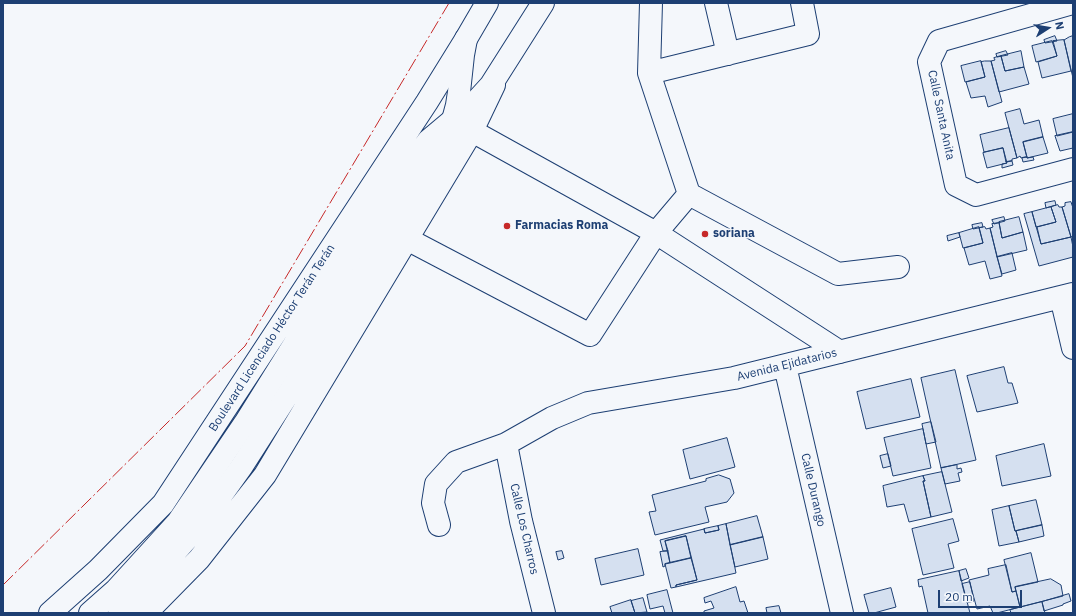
<!DOCTYPE html>
<meta charset="utf-8">
<style>
body{margin:0}
#map{position:relative;width:1076px;height:616px;overflow:hidden;background:#f4f7fb;font-family:"IBM Plex Sans",sans-serif}
canvas{display:block}
.frame{position:absolute;inset:0;border:4px solid #1d3f73;pointer-events:none}
.north{position:absolute;left:1028px;top:8px;width:40px;height:40px;-webkit-text-stroke:3px #f4f7fb;paint-order:stroke;rotate:78deg;font-size:11px;font-weight:700;line-height:16px;text-align:center;color:#1d3f73}
.north::after{content:'';display:block;margin:auto;width:14px;height:18px;background:#1d3f73;clip-path:polygon(50% 0,100% 100%,50% 72%,0 100%)}
.scale{position:absolute;left:938px;top:590px;width:84px;height:18px;box-sizing:border-box;border:2px solid #1d3f73;border-top:0;padding-left:5px;font-size:12px;line-height:14px;white-space:nowrap;color:#1d3f73;-webkit-text-stroke:3px #f4f7fb;paint-order:stroke}
</style>
<div id="map">
<canvas width="1076" height="616"></canvas>
<div class="frame"></div>
<div class="north">N</div>
<div class="scale">20 m</div>
</div>
<script>
const context = document.querySelector('canvas').getContext('2d');
context.lineJoin = 'round';
function fill(path, color) {
  context.fillStyle = color;
  context.fill(path, 'evenodd');
}
function trace(path, color, width, dash) {
  context.strokeStyle = color;
  context.lineWidth = width;
  context.lineCap = dash ? 'butt' : 'round';
  context.setLineDash(dash || []);
  context.stroke(path);
}
function write(font, color, halo, rows, align = 'center') {
  context.font = font + ' "IBM Plex Sans",sans-serif';
  context.lineWidth = 3;
  context.setLineDash([]);
  context.textBaseline = 'middle';
  context.strokeStyle = halo;
  context.fillStyle = color;
  for (const [text, x, y, turn = 0] of rows) {
    context.save();
    context.translate(x, y);
    context.rotate((+turn || 0) * Math.PI / 180);
    context.textAlign = isNaN(turn) ? turn : align;
    if (halo) context.strokeText(text, 0, 0);
    context.fillText(text, 0, 0);
    context.restore();
  }
}
const building = new Path2D(`
 M1055 36 1057 41 1045 43 1044 40Z
 M1073 36V78L1064 40 1069 37Z
 M1064 40 1071 71 1042 78 1038 62 1057 56 1053 41Z
 M1052 41 1057 56 1036 62 1032 46Z
 M1006 51 1008 55 997 57 996 54Z
 M1021 51 1024 67 1005 71 1001 56Z
 M1001 56 1005 71 1024 67 1029 84 999 92 991 61 995 60 994 58Z
 M981 61 985 77 965 82 961 66Z
 M985 61H991L1002 102 988 107 985 96 971 98 966 82 985 77 981 62Z
 M1020 109 1024 124 1039 120 1043 137 1023 142 1027 157 1021 158 1020 156 1017 158 1005 113Z
 M1073 114V132L1057 136 1053 119Z
 M1009 128 1017 158 1012 159V161L1006 162 1003 148 984 152 980 135Z
 M1073 132V148L1060 151 1055 136Z
 M1043 137 1048 153 1027 158 1023 142Z
 M1003 148 1007 163 987 168 983 153Z
 M1027 157V158L1033 157 1034 160 1023 162 1022 158Z
 M1012 161 1013 165 1002 168V164L1007 163 1006 162Z
 M1055 201 1056 205 1046 208 1045 203Z
 M1071 202 1073 208V236L1071 237 1062 207 1065 206V203Z
 M1058 205 1059 207H1062L1071 237 1041 244 1037 227 1056 222 1051 207Z
 M1051 207 1056 222 1036 227 1032 212Z
 M1032 212 1041 244 1071 237 1073 247V257L1039 266 1024 214Z
 M1004 217 1005 221 994 224 992 220Z
 M1019 217 1023 232 1002 238 999 222Z
 M982 223 983 227 973 229 972 225Z
 M999 223 1002 238 1023 232 1027 250 997 257 990 228 993 227 992 224Z
 M979 227 983 243 963 248 959 233Z
 M985 227 986 229 990 228 1002 276 990 279 985 261 969 265 964 248 983 243 979 228Z
 M959 233 960 237 948 241 947 236Z
 M1012 253 1016 270 1002 274 997 257Z
 M1004 367 1008 383H1012L1018 403 977 412 967 376Z
 M955 370 976 460 941 468 921 378Z
 M911 379 920 417 866 429 857 392Z
 M931 422 936 442 926 444 922 424Z
 M923 429 931 468 893 476 884 438Z
 M727 438 735 467 690 479 683 450Z
 M1044 444 1051 476 1002 486 996 456Z
 M888 454 891 466 883 468 880 456Z
 M957 465V469L961 468 962 472 958 473 960 481 945 484 941 468Z
 M942 472 952 512 931 517 923 481H925L923 476Z
 M719 475 730 479 734 493 727 502 705 507 709 522 655 535 649 512 656 511 652 495 706 481V479Z
 M923 476 925 481H923L931 517 909 522 904 504 887 507 883 486Z
 M1036 500 1042 525 1015 531 1009 506Z
 M1009 506 1015 531H1016L1019 542 999 546 992 510Z
 M757 516 763 537 730 545 726 524Z
 M953 519 959 541 948 544 954 568 923 575 912 529Z
 M726 524 736 573 676 587V585L697 580 686 536 665 541 668 551H663L660 540 704 529 705 533 719 530 718 526Z
 M1042 525 1044 536 1019 542 1016 531Z
 M718 526 719 530 705 533 704 529Z
 M686 536 691 558 670 563 665 541Z
 M763 537 768 559 735 567 730 545Z
 M638 549 644 575 601 585 595 559Z
 M562 551 564 558 558 560 556 552Z
 M668 551 670 563 665 564V566L663 567 660 552Z
 M1031 553 1038 582 1015 587 1016 591 1012 592 1004 560Z
 M691 558 697 580 676 585V587L671 588 665 564Z
 M1006 565 1012 592 1016 591 1020 607 997 613H993L990 606 977 609 969 580 989 575 988 569Z
 M966 569 969 578 961 581 959 571Z
 M959 571 970 613H928L922 586 919 587 918 580Z
 M1051 579 1061 585 1063 596 1020 607 1015 587Z
 M970 582 974 601 967 603 962 584Z
 M736 587 740 602 744 601 748 613H704V611L714 608 711 601 705 603 704 598Z
 M891 588 896 607 874 613H869L864 595Z
 M667 590 673 613H665L663 606 650 609 647 595Z
 M1069 594 1071 601 1063 604V605L1044 611 1042 602Z
 M643 598 647 612 635 613 631 601Z
 M631 600 635 613H612L610 607Z
 M1042 602 1045 613H1011L1010 610Z
 M779 606 781 613H767L766 608Z`);
fill(building, '#d5e0f0');
trace(building, '#1d3f73', 1);
const minor = new Path2D(`
 M716 3 728 54
 M1073 3 939 41 929 62 956 185 976 195 1073 169
 M649 73 808 34 802 3
 M456 121 472 131 656 233 840 352
 M689 194 838 274 898 267
 M407 239 590 335 656 233 689 194 649 73 651 3
 M1061 297 1073 348
 M785 366 842 613
 M506 444 521 521 544 613
 M439 525 433 503 436 484 456 462 506 444 552 418 588 403 734 378 1073 294`);
const major = new Path2D(`
 M119 613 159 570 202 522 242 466 290 391 404 202 429 169 444 144 453 120 457 105 459 92 463 55 466 39
 M146 613 199 559 265 475 472 131 494 85`);
const highway = new Path2D(`
 M50 613 98 570 163 504 427 102 466 39 487 3
 M90 613 116 590 178 522 245 423 305 327 371 218 428 141 453 120 470 108 491 85 543 3`);
trace(minor, '#1d3f73', 24);
trace(major, '#1d3f73', 24);
trace(highway, '#1d3f73', 24);
trace(minor, '#f4f7fb', 22);
trace(major, '#f4f7fb', 22);
trace(highway, '#f4f7fb', 22);
trace(new Path2D(`
 M3 585 245 346 449 3`), '#c62828', 1, [14, 3, 2, 3]);
for (const [x, y, r, color] of [
 [507,226,4,"#c62828"],
 [705,234,4,"#c62828"]
]) {
  const dot = new Path2D();
  dot.arc(x, y, r, 0, 2 * Math.PI);
  context.fillStyle = color;
  context.fill(dot);
  trace(dot, '#f4f7fb', 1.5);
}
write('12px', '#1d3f73', '#f4f7fb', [
 ["Calle Santa Anita",941,115,78],
 ["Boulevard Licenciado Héctor Terán Terán",272,338,-57],
 ["Avenida Ejidatarios",787,365,-14],
 ["Calle Durango",813,490,77],
 ["Calle Los Charros",524,529,77]
]);
write('bold 12px', '#1d3f73', '#f4f7fb', [
 ["Farmacias Roma",515,226],
 ["soriana",713,234]
], 'left');
</script>
